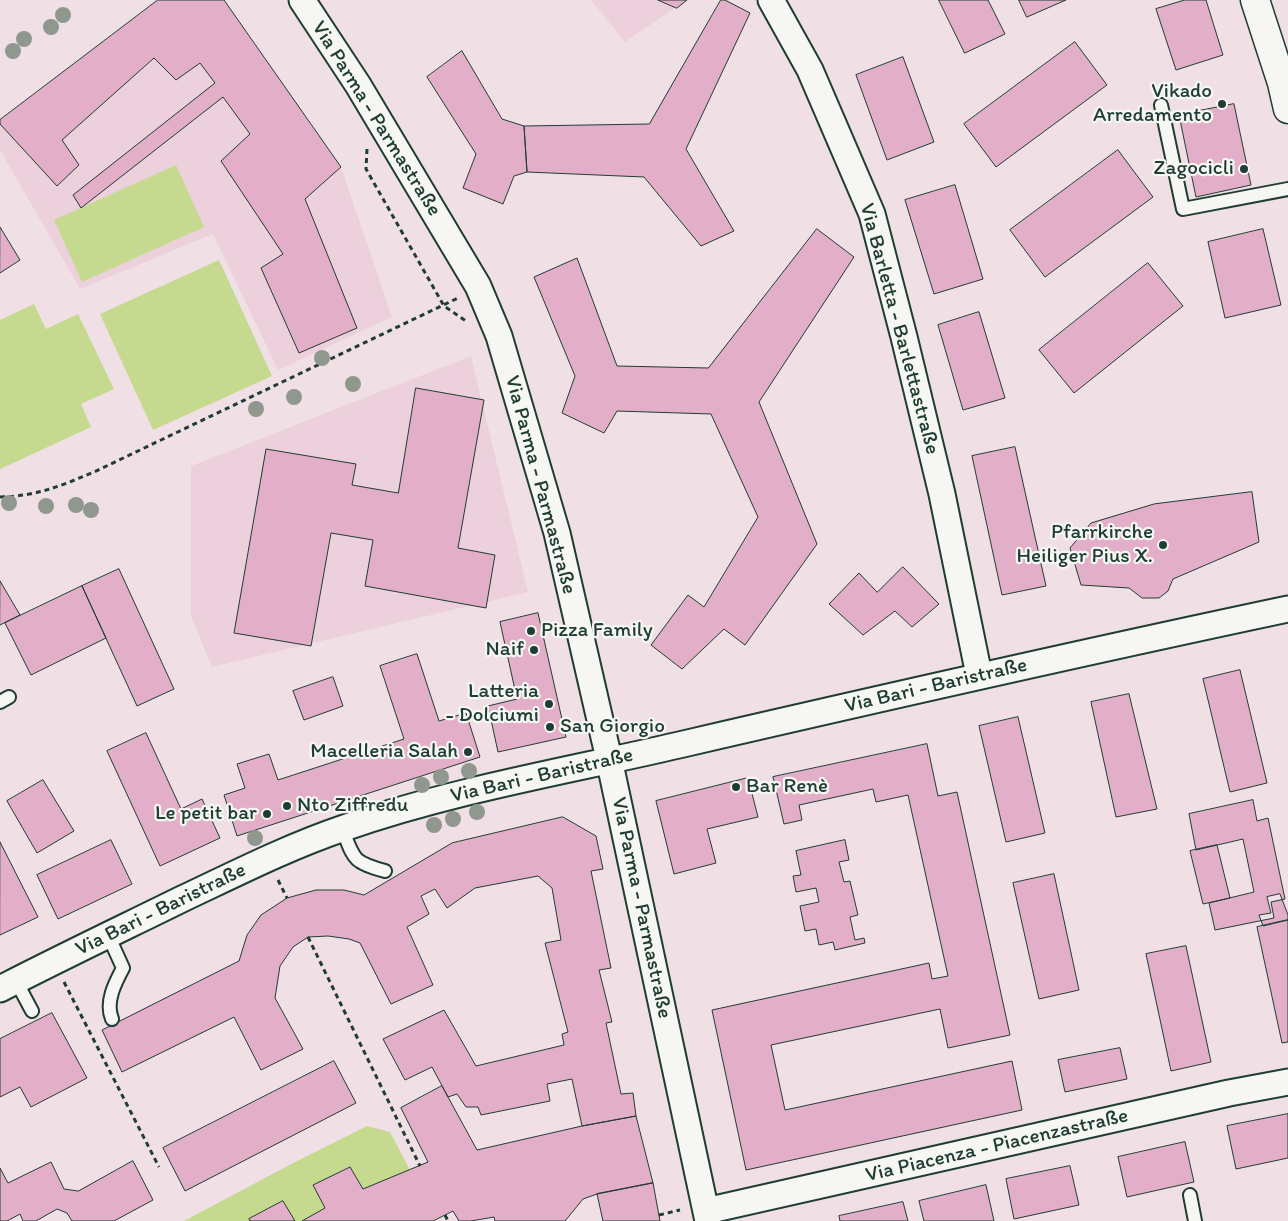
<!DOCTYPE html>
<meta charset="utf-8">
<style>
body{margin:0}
canvas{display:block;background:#f0e0e5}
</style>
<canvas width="1288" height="1221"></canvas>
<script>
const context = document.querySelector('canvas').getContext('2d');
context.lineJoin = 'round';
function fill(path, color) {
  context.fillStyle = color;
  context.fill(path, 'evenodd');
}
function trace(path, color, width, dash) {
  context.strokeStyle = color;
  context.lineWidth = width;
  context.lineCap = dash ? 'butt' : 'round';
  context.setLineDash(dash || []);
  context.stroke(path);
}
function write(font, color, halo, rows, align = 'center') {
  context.font = font + ' Itim,sans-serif';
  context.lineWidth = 4.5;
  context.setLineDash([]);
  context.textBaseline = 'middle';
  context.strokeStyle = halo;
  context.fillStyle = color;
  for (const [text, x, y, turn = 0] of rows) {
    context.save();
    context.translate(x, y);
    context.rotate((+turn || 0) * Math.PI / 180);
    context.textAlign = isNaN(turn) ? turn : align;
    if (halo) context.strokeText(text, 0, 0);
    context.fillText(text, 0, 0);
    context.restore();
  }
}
fill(new Path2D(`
 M224 0 341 167 392 317 278 370 213 234 80 289 0 150V123Z
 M591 0H687L625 42Z
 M471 356 528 592 212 667 191 617V466Z`), '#ecd1dc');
fill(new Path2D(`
 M176 165 204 227 82 282 54 220Z
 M219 260 272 376 153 430 100 314Z
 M34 304 46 329 78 314 114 389 81 404 91 427 0 469V320Z
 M367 1126 390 1132 410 1170 363 1189 349 1167 314 1185 325 1208 302 1221H295L283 1201 249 1219 250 1221H184L297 1161Z`), '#c5d98f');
const building = new Path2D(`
 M158 0H224L341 167 305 199 357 328 299 353 261 268 283 254 221 161 250 134 223 97 81 208 73 195 215 83 200 63 176 80 154 58 62 140 79 165 57 186 0 124V120Z
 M658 0H687L677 8Z
 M721 0H725L750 13 686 149 734 231 701 246 644 177 527 172 524 126 649 124Z
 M939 0H988L1005 34 965 53Z
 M1019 0H1066L1027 17Z
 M1185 0H1206L1223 55 1176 70 1156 9Z
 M1075 42 1107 85 996 167 964 124Z
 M462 51 502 119 524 126 527 172 514 176 503 204 463 188 476 154 427 77Z
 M903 57 934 142 887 160 856 75Z
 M1234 104 1251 185 1196 197 1179 115Z
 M1118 150 1153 197 1045 277 1010 230Z
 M955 185 983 279 934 294 905 200Z
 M0 227 20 260 0 273Z
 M817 229 854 257 759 402 817 544 745 645 724 629 682 669 651 645 688 595 704 607 758 517 711 414 617 411 604 433 562 413 575 376 534 277 577 258 617 366 708 368Z
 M1263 229 1281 305 1225 318 1208 242Z
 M1148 263 1183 306 1074 393 1039 350Z
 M979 312 1005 398 963 410 938 325Z
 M416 388 484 400 458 548 495 555 486 608 365 586 373 540 331 533 311 646 234 633 266 449 356 464 352 485 398 493Z
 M1015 447 1046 586 1002 595 972 456Z
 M1252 492 1259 542 1173 579 1168 591 1159 598H1142L1129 588 1081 585 1070 548 1091 523 1154 504Z
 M903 567 939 604 912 627 895 611 863 635 829 604 859 573 877 592Z
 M119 569 174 689 137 706 82 586Z
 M0 581 20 615 0 625Z
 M82 586 106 638 31 675 5 623Z
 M538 613 566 737 498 752 488 706 517 699 500 622Z
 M417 654 439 721 466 713 480 757 237 836 224 795 245 788 237 764 269 754 278 780 404 739 380 666Z
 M1240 670 1267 783 1230 792 1203 679Z
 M333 677 343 706 304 720 293 691Z
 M1129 694 1157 809 1116 817 1091 702Z
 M1018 717 1045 833 1006 842 979 726Z
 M146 733 181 809 202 799 220 838 160 866 107 751Z
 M927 744 938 796 957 792 1010 1035 948 1048 940 1009 771 1045 785 1110 1012 1061 1022 1110 746 1170 712 1010 929 963 932 979 948 976 908 795 876 802 873 789 799 805 802 820 784 824 773 777Z
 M748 778 758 817 707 829 716 863 674 874 656 801Z
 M43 780 74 831 37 853 7 801Z
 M1253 800 1257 821 1268 818 1285 899 1271 902 1274 918 1215 930 1209 903 1254 892 1243 839 1196 850 1189 814Z
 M563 817 596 836 603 869 591 871 611 968 599 970 612 1022 606 1023 621 1094 633 1093 636 1116 582 1126 572 1079 547 1084 550 1101 481 1115 478 1107H466L457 1094 448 1097 432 1067 405 1080 383 1039 444 1010 476 1066 564 1045 562 1034 568 1032 545 943 561 940 552 888 538 876 475 888 447 908 435 889 421 896 429 914 407 927 433 985 391 1004 360 943 349 939 328 936 308 937 293 947 280 966 275 998 303 1049 261 1070 234 1017 122 1072 102 1030 239 961 247 935 261 915 287 898 316 890H344L364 895 452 843Z
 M111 840 132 884 58 919 37 875Z
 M845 840 849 860 839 862 844 882 850 881 858 915 850 917 855 940 864 938 865 943 835 950 833 942 819 945 816 929 805 931 800 906 819 902 816 888 796 892 793 876 801 875 796 851Z
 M0 842 38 917 0 935Z
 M1217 845 1230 898 1203 904 1190 851Z
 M1054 874 1079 990 1039 999 1013 883Z
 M1280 894 1288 915V920L1263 926 1259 915 1271 913 1267 897Z
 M1288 920V1042L1282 1043 1257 927Z
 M1186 946 1211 1062 1171 1071 1146 954Z
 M52 1013 87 1078 31 1107 20 1087 0 1097V1039Z
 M1120 1048 1127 1079 1065 1092 1058 1060Z
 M334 1061 356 1103 185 1191 163 1148Z
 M442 1086 477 1150 582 1126 636 1116 653 1183 597 1194 583 1199 565 1221H495L494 1217 471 1221H459L453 1211 433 1221H302L325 1208 313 1185 350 1167 363 1189 428 1162 401 1108Z
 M1288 1114V1158L1236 1169 1227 1126Z
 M1185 1142 1194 1182 1127 1197 1118 1157Z
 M133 1161 153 1200 114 1221H72L67 1213 57 1209 36 1221H23L20 1214 7 1221H0V1168L8 1183 51 1162 64 1189 78 1191Z
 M1070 1166 1079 1205 1014 1219 1006 1179Z
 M653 1183 660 1221H603L597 1194Z
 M986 1185 994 1221H924L919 1201Z
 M283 1201 295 1221H250L249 1219Z
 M903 1202 908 1221H840L839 1216Z`);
fill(building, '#e3aec7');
trace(building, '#1f3d34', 1);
const service = new Path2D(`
 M1161 105 1183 209 1288 189
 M0 702 9 697
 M342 828C354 859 352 862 385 871
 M108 935 123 968C115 983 105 1002 112 1019
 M16 981 32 1011
 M1190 1195 1195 1221`);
const minor = new Path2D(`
 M302 0 358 85 478 286 499 336 557 533 609 759 708 1221
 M771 0 810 70 872 214 904 337 942 494 979 675
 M0 989C60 958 121 929 182 899 235 874 288 847 344 828 453 790 567 771 679 745 882 698 1085 652 1288 609
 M706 1211 1229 1093 1288 1082`);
const secondary = new Path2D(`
 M1255 0 1282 83 1288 109`);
trace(service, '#1f3d34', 16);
trace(minor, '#1f3d34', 29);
trace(secondary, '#1f3d34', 31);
trace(new Path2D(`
 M367 149 366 169 444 306 466 321
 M0 497C38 496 60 486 94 472L458 298
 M278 880 287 898
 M308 937 420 1166
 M64 982 159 1167
 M445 1215 448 1221
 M659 1215 680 1210`), '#1f3d34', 3, [5, 4]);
trace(service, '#f6f6f2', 12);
trace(minor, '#f6f6f2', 25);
trace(secondary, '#f6f6f2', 28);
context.fillStyle = '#8f978e';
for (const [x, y] of [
 [63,15],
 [51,27],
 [24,39],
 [13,51],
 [322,358],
 [353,384],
 [294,397],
 [256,409],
 [9,503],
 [76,505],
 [46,506],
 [91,510],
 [469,771],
 [441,777],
 [422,785],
 [477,812],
 [453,819],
 [434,825],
 [255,838]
]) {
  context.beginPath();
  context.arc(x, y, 8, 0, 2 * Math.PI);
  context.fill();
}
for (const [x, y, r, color] of [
 [1222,104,5,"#1f3d34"],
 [1244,169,5,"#1f3d34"],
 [1163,545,5,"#1f3d34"],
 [531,631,5,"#1f3d34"],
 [534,650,5,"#1f3d34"],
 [549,704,5,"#1f3d34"],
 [550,727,5,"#1f3d34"],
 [468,752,5,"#1f3d34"],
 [736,787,5,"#1f3d34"],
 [287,806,5,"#1f3d34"],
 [267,814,5,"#1f3d34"]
]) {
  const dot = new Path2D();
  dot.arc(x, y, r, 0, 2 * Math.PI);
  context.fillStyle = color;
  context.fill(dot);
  trace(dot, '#f6f6f2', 2);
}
write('21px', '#1f3d34', '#f6f6f2', [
 ["Vikado",1212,92],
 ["Arredamento",1212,116],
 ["Zagocicli",1234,169],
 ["Pfarrkirche",1153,533],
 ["Heiliger Pius X.",1153,557],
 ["Pizza Family",541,631,"left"],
 ["Naif",524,650],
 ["Latteria",539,692],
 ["- Dolciumi",539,716],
 ["San Giorgio",560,727,"left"],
 ["Macelleria Salah",458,752],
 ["Bar Renè",746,787,"left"],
 ["Nto Ziffredu",297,806,"left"],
 ["Le petit bar",257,814]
], 'right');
write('21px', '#1f3d34', '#f6f6f2', [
 ["Via Parma - Parmastraße",376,119,58],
 ["Via Barletta - Barlettastraße",899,329,75],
 ["Via Parma - Parmastraße",540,485,75],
 ["Via Bari - Baristraße",936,686,-13],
 ["Via Bari - Baristraße",542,776,-13],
 ["Via Parma - Parmastraße",641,908,78],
 ["Via Bari - Baristraße",161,910,-26],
 ["Via Piacenza - Piacenzastraße",997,1146,-13]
]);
</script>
